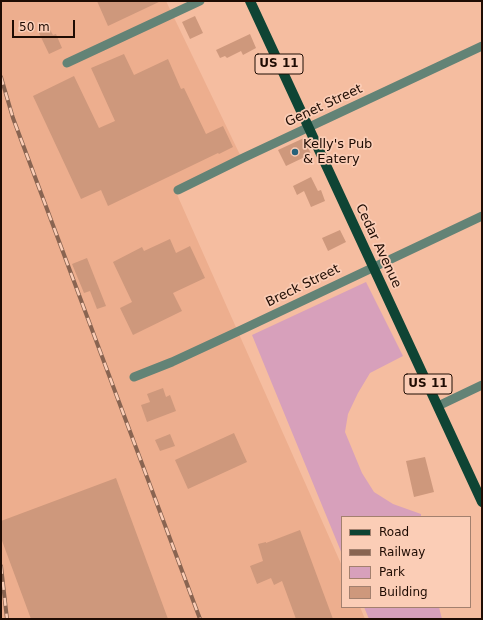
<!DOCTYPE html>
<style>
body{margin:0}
#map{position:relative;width:483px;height:620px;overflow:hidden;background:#f5bda0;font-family:"DejaVu Sans",sans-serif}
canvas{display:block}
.frame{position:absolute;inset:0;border:2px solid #1f0c03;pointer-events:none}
.legend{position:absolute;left:341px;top:516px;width:130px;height:92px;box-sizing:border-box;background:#fbcdb6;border:1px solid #a3806e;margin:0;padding:5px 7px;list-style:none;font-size:12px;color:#1f0c03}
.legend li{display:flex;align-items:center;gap:8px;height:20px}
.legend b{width:20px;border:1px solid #a3806e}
.scale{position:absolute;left:12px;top:20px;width:63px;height:18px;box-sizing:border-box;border:2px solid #1f0c03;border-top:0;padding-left:5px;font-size:12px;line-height:14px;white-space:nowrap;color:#1f0c03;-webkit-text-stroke:3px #fbcdb6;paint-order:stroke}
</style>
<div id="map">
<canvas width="483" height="620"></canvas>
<div class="frame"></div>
<ul class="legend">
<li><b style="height:5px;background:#0f4434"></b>Road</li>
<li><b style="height:5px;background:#896451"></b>Railway</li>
<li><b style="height:11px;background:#d7a0bb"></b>Park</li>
<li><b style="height:11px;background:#ce987c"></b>Building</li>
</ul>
<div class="scale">50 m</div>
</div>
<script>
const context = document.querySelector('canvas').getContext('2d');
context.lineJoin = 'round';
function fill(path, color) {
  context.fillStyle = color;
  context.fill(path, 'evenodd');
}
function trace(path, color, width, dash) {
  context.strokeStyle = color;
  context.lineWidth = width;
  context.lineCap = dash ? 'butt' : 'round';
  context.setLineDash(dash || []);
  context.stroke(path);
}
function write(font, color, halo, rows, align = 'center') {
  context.font = font + ' "DejaVu Sans",sans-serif';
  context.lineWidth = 3.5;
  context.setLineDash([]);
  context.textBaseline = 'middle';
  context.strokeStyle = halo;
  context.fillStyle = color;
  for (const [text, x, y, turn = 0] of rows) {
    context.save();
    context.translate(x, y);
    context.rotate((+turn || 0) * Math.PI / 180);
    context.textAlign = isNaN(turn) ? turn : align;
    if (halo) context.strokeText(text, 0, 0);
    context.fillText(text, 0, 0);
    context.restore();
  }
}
fill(new Path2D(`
 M1 1H166L242 159 175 190 342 566V607H360L365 619H1Z`), '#edae8e');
fill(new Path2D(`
 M366 282 403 356 370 373 358 393 348 414 345 432 362 473 374 492 393 504 421 514V517H342V554L252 335Z
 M364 607H439L442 619H369Z`), '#d7a0bb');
fill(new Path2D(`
 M97 1H161L108 26Z
 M195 16 203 33 190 39 182 22Z
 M49 28 53 35 56 34 62 48 49 54 39 33Z
 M250 34 256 48 243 55 241 51 227 58 225 56 220 58 216 50Z
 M124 54 134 75 168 59 181 89 184 88 206 134 223 126 233 147 219 154 218 153 108 206 101 190 81 199 33 96 74 76 99 128 115 121 91 68Z
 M304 138 311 154 286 166 278 150Z
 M311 177 318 191 321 190 325 201 311 207 304 191 297 195 293 186Z
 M340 230 346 242 328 251 322 238Z
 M170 239 176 253 190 246 205 278 173 293 182 311 133 335 120 308 132 302 113 262 142 247 144 251Z
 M87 258 106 306 97 309 90 291 84 293 72 264Z
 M163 388 166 397 170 395 176 411 147 422 141 405 150 402 147 394Z
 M234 433 247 462 188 489 175 460Z
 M170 434 175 446 160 451 155 440Z
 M425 457 434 492 414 497 406 461Z
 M116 478 168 619H31L1 538V521Z
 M300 530 333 619H296L282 581 274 585 271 578 257 584 250 566 263 561 258 544 266 542V543Z`), '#ce987c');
trace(new Path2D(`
 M67 63 200 1
 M178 190 243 158 482 46
 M134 377 172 362 241 330 482 216
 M438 406 482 385`), '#638376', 9);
trace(new Path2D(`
 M250 1 482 502`), '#0f4434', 10);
const rail = new Path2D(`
 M1 77 13 118 200 619
 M1 566 7 619`);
trace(rail, '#896451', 4);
trace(rail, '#fbcdb6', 2.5, [8]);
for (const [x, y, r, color] of [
 [295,152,4,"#27627a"]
]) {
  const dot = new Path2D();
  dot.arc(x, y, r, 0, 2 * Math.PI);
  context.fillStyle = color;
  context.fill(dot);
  trace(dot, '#fbcdb6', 1.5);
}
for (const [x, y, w] of [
 [279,64,48],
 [428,384,48]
]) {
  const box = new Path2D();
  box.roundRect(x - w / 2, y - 10, w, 20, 3);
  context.fillStyle = '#fbcdb6';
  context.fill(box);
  trace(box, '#1f0c03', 1);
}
write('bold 12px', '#1f0c03', null, [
 ["US 11",279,64],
 ["US 11",428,384]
]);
write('13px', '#1f0c03', '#fbcdb6', [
 ["Genet Street",324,106,-25],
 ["Cedar Avenue",378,246,65],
 ["Breck Street",303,286,-26]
]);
write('13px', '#1f0c03', '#fbcdb6', [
 ["Kelly's Pub",303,145],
 ["& Eatery",303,160]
], 'left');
</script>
